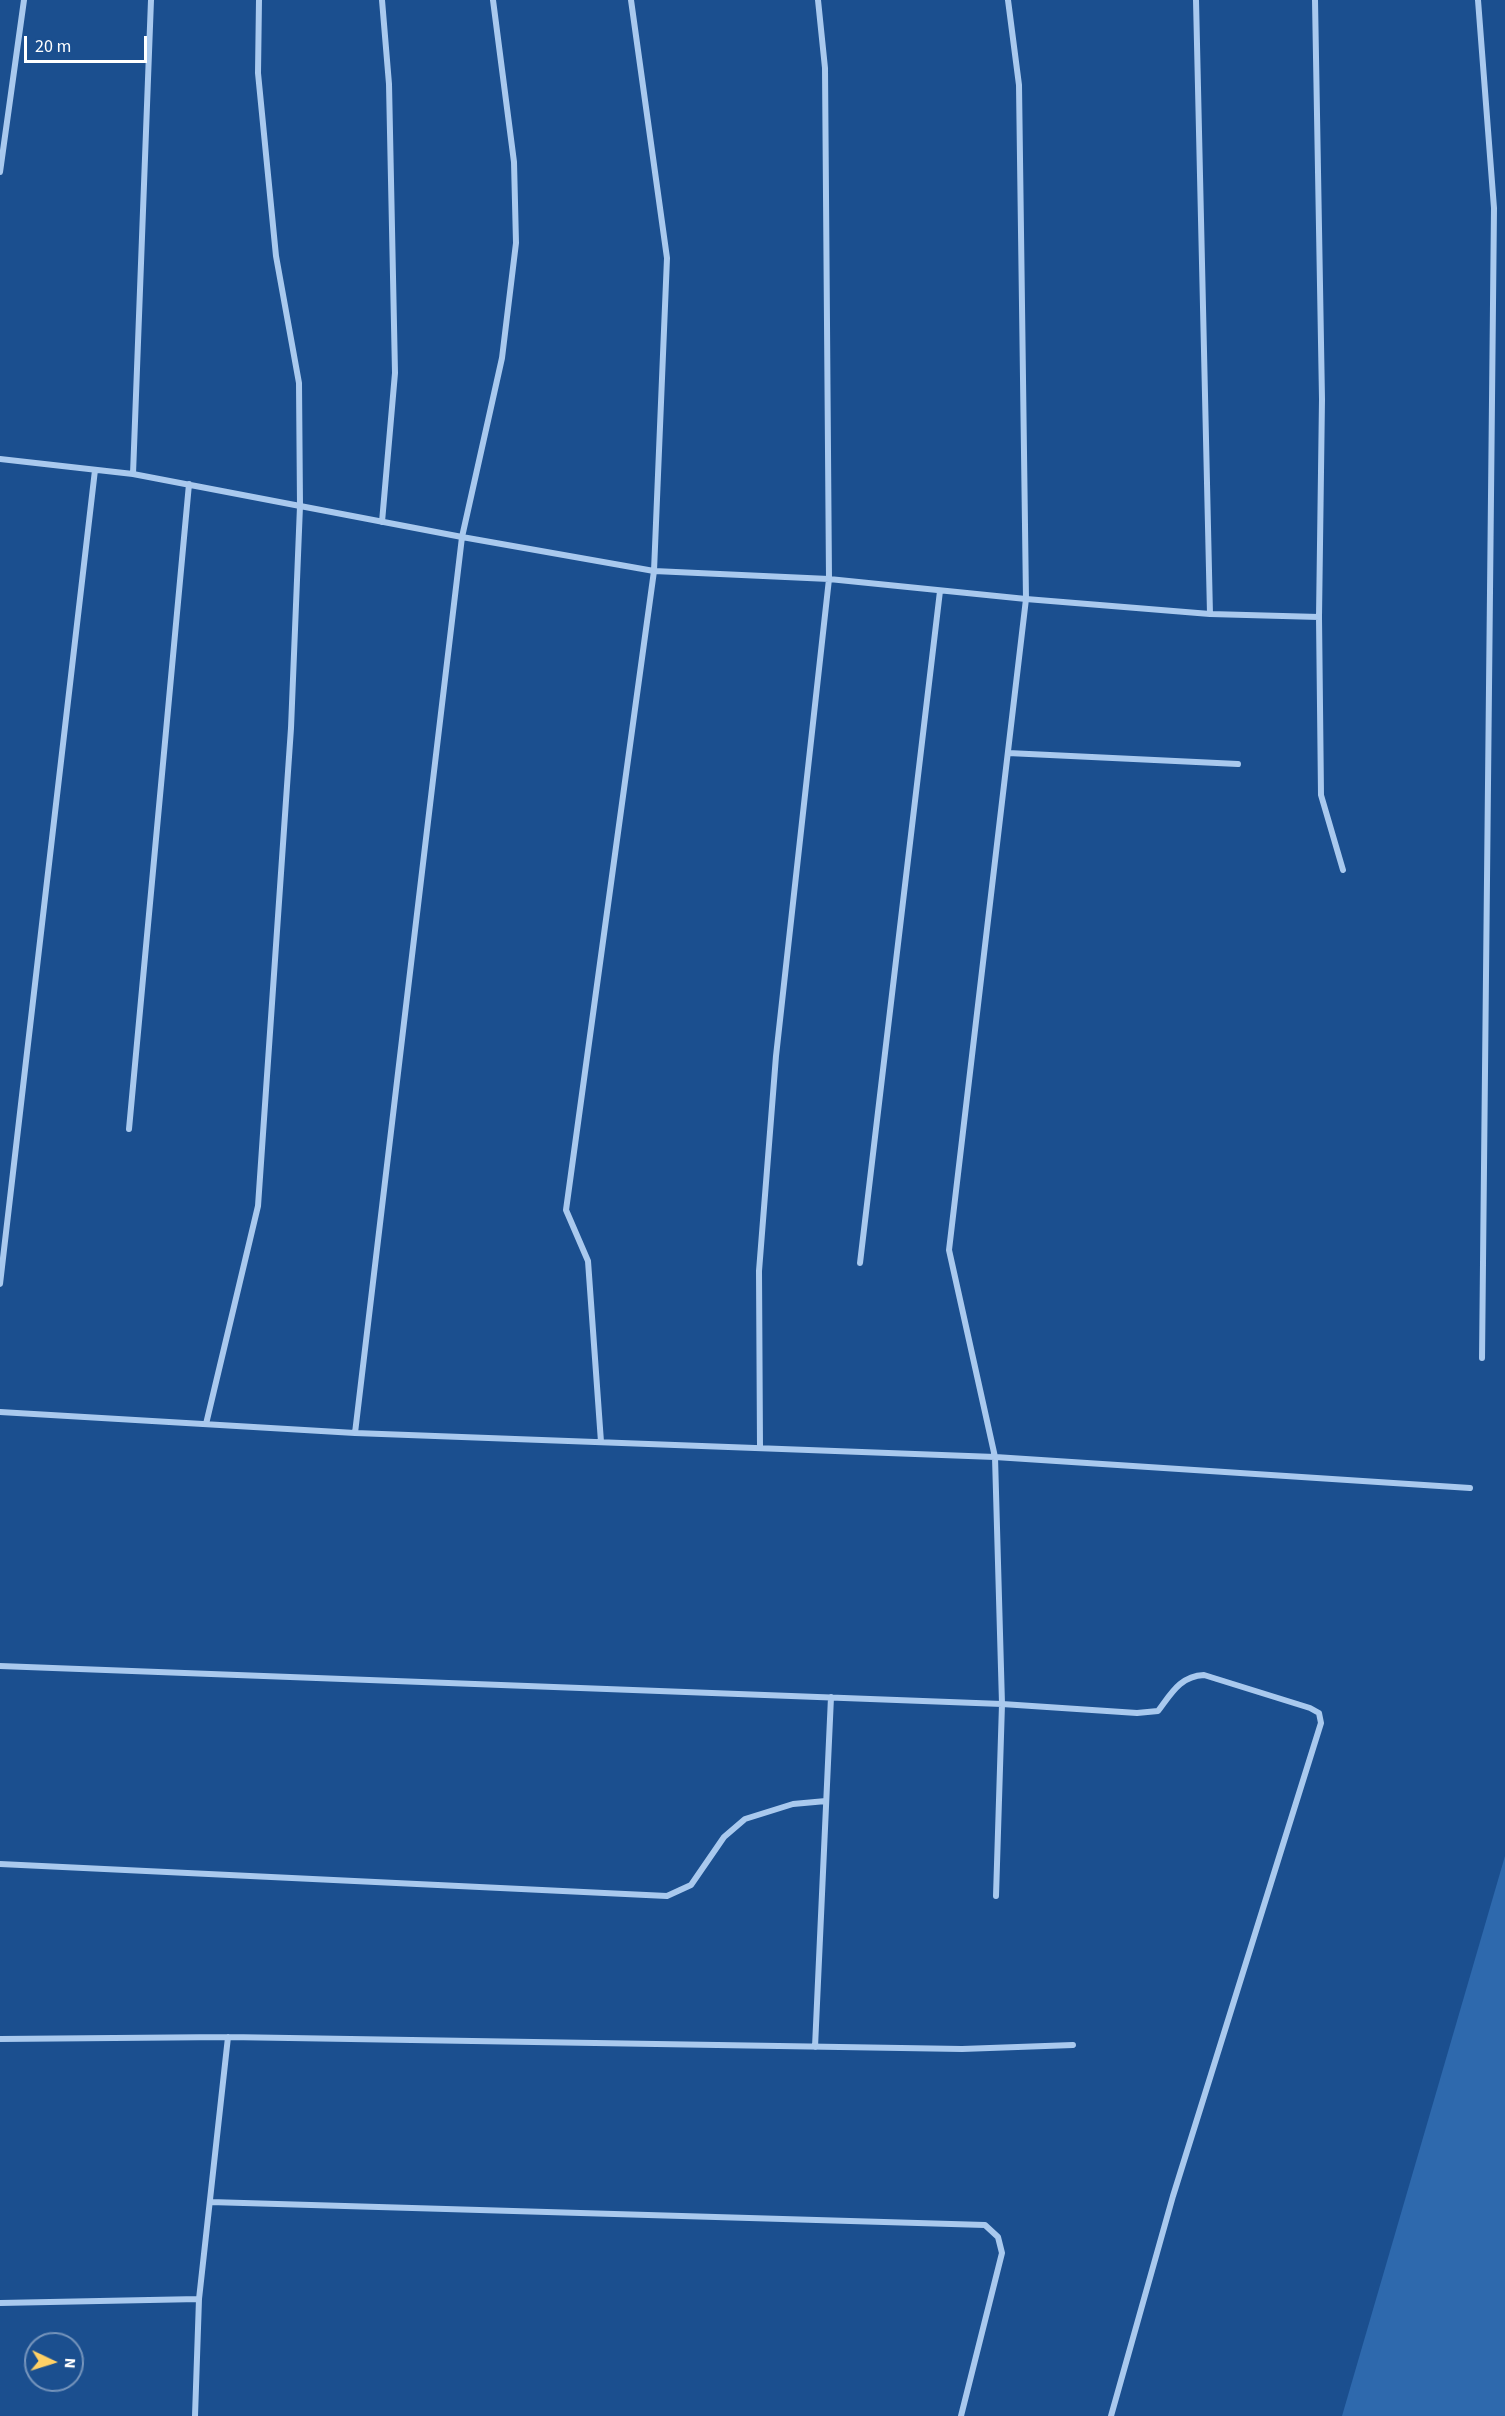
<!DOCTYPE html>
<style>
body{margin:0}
#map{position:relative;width:1505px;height:2416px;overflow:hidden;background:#1b4f8f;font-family:"Source Sans 3",sans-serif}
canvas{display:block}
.north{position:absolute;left:24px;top:2332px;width:60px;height:60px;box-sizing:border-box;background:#1b4f8f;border:2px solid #7695bc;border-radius:50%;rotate:94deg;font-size:16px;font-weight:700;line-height:24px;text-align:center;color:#fff}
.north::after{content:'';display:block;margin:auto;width:21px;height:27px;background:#ffd166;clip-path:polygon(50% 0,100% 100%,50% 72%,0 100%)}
.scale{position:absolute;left:24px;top:36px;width:123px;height:27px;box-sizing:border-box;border:3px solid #fff;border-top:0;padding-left:8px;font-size:18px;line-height:21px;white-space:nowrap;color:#fff;-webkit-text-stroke:4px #1b4f8f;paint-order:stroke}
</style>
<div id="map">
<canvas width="1505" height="2416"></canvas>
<div class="north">N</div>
<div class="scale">20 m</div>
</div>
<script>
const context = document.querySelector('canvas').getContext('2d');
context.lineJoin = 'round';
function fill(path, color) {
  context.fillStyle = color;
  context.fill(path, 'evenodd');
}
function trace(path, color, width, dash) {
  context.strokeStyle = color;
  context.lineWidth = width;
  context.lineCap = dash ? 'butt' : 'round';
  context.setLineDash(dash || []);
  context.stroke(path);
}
fill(new Path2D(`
 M1505 1856V2416H1342Z`), '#2e69ad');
trace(new Path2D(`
 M1196 0 1210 614
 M1315 0 1322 399 1319 617 1321 795 1343 870
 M1478 0 1494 208 1482 1358
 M0 172 24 0
 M0 459 133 474 462 537 654 571 829 579 1026 599 1210 614 1319 617
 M133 474 151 0
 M382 522 395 373 389 84 382 0
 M1008 753 1238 764
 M129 1129 189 484
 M860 1263 940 591
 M0 1284 95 470
 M0 1412 355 1433 995 1457 1470 1488
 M206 1424 258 1206 291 728 300 506 299 383 276 256 258 73 259 0
 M355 1433 462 537 502 358 516 243 514 162 493 0
 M601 1442 588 1261 566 1210 654 571 667 258 631 0
 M760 1448 759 1271 776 1056 829 579 825 68 818 0
 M0 1666 1002 1704 1137 1713 1158 1711C1171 1694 1180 1676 1204 1675L1310 1708 1319 1713 1321 1723 1173 2196 1111 2416
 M0 1864 667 1896 691 1885 724 1837 745 1819 793 1804 826 1801
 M996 1896 1002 1704 995 1457 949 1250 1026 599 1019 85 1008 0
 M0 2039 228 2037 962 2049 1073 2045
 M815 2047 831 1697
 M210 2202 985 2225 998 2237 1002 2253 961 2416
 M0 2303 199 2299
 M195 2416 199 2299 228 2037`), '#a9c9ee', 6);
</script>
